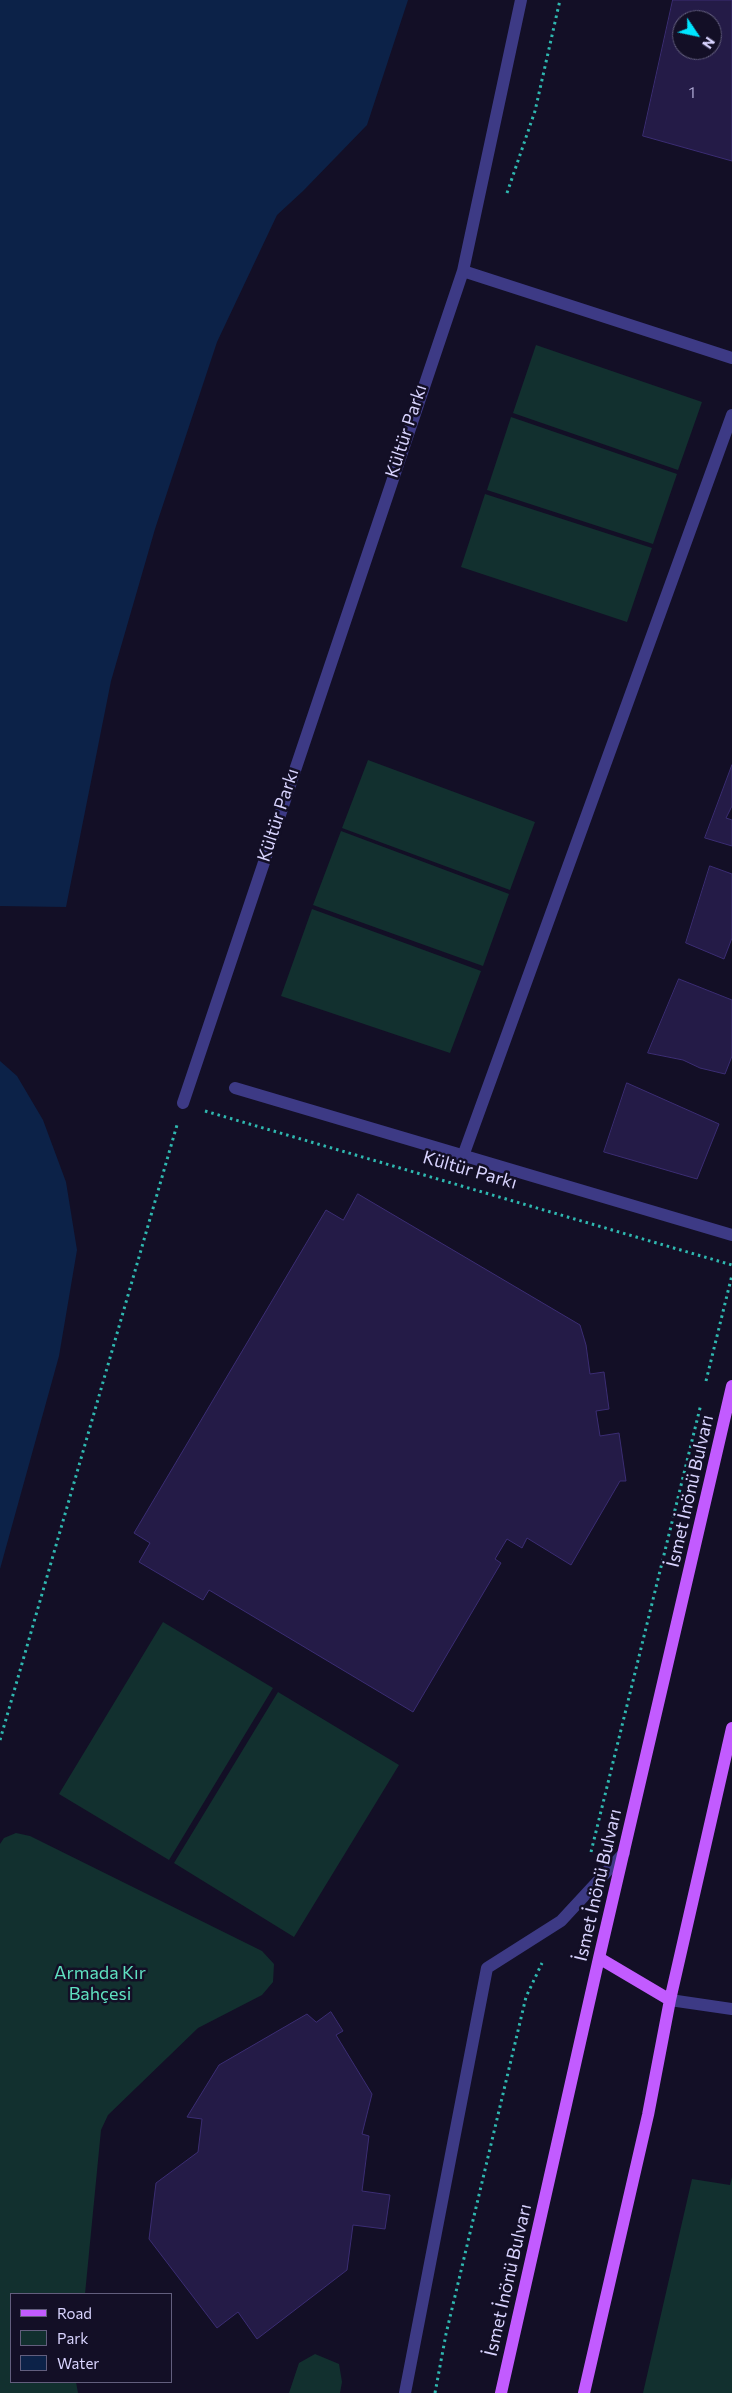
<!DOCTYPE html>
<meta charset="utf-8">
<style>
body{margin:0}
#map{position:relative;width:732px;height:2393px;overflow:hidden;background:#130f26;font-family:Commissioner,sans-serif}
canvas{display:block}
.legend{position:absolute;left:10px;top:2293px;width:162px;height:90px;box-sizing:border-box;background:#130f26;border:1px solid #625e7d;margin:0;padding:6px 9px;list-style:none;font-size:15px;color:#d9d4ff}
.legend li{display:flex;align-items:center;gap:10px;height:25px}
.legend b{width:25px;border:1px solid #625e7d}
.north{position:absolute;left:672px;top:10px;width:50px;height:50px;box-sizing:border-box;background:#130f26;border:1px solid #625e7d;border-radius:50%;rotate:124deg;font-size:14px;font-weight:700;line-height:20px;text-align:center;color:#d9d4ff}
.north::after{content:'';display:block;margin:auto;width:18px;height:22px;background:#00e5ff;clip-path:polygon(50% 0,100% 100%,50% 72%,0 100%)}
</style>
<div id="map">
<canvas width="732" height="2393"></canvas>
<ul class="legend">
<li><b style="height:6px;background:#c25bff"></b>Road</li>
<li><b style="height:14px;background:#12302f"></b>Park</li>
<li><b style="height:14px;background:#0c2248"></b>Water</li>
</ul>
<div class="north">N</div>
</div>
<script>
const context = document.querySelector('canvas').getContext('2d');
context.lineJoin = 'round';
function fill(path, color) {
  context.fillStyle = color;
  context.fill(path, 'evenodd');
}
function trace(path, color, width, dash) {
  context.strokeStyle = color;
  context.lineWidth = width;
  context.lineCap = dash ? 'butt' : 'round';
  context.setLineDash(dash || []);
  context.stroke(path);
}
function write(font, color, halo, rows, align = 'center') {
  context.font = font + ' Commissioner,sans-serif';
  context.lineWidth = 5;
  context.setLineDash([]);
  context.textBaseline = 'middle';
  context.strokeStyle = halo;
  context.fillStyle = color;
  for (const [text, x, y, turn = 0] of rows) {
    context.save();
    context.translate(x, y);
    context.rotate((+turn || 0) * Math.PI / 180);
    context.textAlign = isNaN(turn) ? turn : align;
    if (halo) context.strokeText(text, 0, 0);
    context.fillText(text, 0, 0);
    context.restore();
  }
}
fill(new Path2D(`
 M536 345 702 402 678 470 513 413Z
 M511 417 677 474 653 544 487 490Z
 M485 494 652 548 627 622 461 567Z
 M368 760 535 822 510 890 342 828Z
 M341 831 509 894 483 966 313 905Z
 M312 909 481 971 450 1053 281 996Z
 M163 1622 273 1688 169 1860 59 1794Z
 M278 1692 399 1765 294 1937 174 1863Z
 M16 1833 30 1836 262 1951 274 1964 273 1982 262 1995 198 2028 108 2115 101 2130 85 2294H11V2382H76L78 2393H0V1844L4 1838Z
 M732 2177V2393H643L692 2179 730 2185Z
 M315 2354 339 2364 342 2382 340 2393H289L299 2363Z`), '#12302f');
fill(new Path2D(`
 M0 0H408L367 125 303 191 277 215 217 342 155 529 111 681 66 907 0 906Z
 M0 1061 17 1076 43 1120 66 1182 77 1250 59 1356 0 1569Z`), '#0c2248');
const building = new Path2D(`
 M673 0H732V161L643 136ZM682 20H712V50H682Z
 M732 765V806L726 818 732 820V846L705 838Z
 M710 866 732 874V938L724 959 686 943Z
 M679 979 732 1000V1056L725 1074 700 1068 683 1060 648 1053Z
 M627 1083 719 1124 697 1179 604 1152Z
 M358 1194 580 1325 586 1345 590 1374 604 1372 609 1409 596 1411 600 1436 619 1433 626 1481H620L571 1565 527 1538 522 1548 507 1539 495 1559 501 1563 413 1712 209 1590 203 1600 139 1562 150 1543 134 1533 326 1210 343 1220Z
 M331 2012 343 2031 336 2035 372 2094 362 2134 369 2136 362 2191 390 2195 385 2229 353 2225 347 2270 257 2339 238 2312 217 2328 149 2239 156 2183 198 2152 202 2119 187 2117 219 2065 307 2014 316 2022Z`);
fill(building, '#241b47');
trace(building, '#3b2d73', 1);
trace(new Path2D(`
 M507 193 535 111 560 0
 M205 1111 732 1265
 M706 1381 732 1275
 M0 1740 177 1125
 M591 1852 701 1404
 M435 2393 446 2334 526 1997 542 1963`), '#2fb8b0', 3, [2.5, 4]);
trace(new Path2D(`
 M405 2393 487 1968 561 1921 624 1853`), '#3d3a85', 12);
trace(new Path2D(`
 M463 271 732 358
 M235 1088 732 1235
 M183 1103 463 271 521 0
 M463 1156 732 415
 M670 2000 732 2009`), '#3d3a85', 12);
trace(new Path2D(`
 M599 1958 670 2000
 M501 2393 599 1958 732 1386
 M584 2393 648 2115 670 2000 732 1728`), '#c25bff', 12);
write('15px', '#aca6d1', null, [
 ["1",692,93]
]);
write('18px', '#d9d4ff', '#130f26', [
 ["Kültür Parkı",406,431,-72],
 ["Kültür Parkı",278,815,-72],
 ["Kültür Parkı",470,1170,16],
 ["İsmet İnönü Bulvarı",690,1491,-77],
 ["İsmet İnönü Bulvarı",598,1885,-77],
 ["İsmet İnönü Bulvarı",508,2280,-77]
]);
write('18px', '#5fe0c0', '#130f26', [
 ["Armada Kır",100,1973],
 ["Bahçesi",100,1994]
]);
</script>
